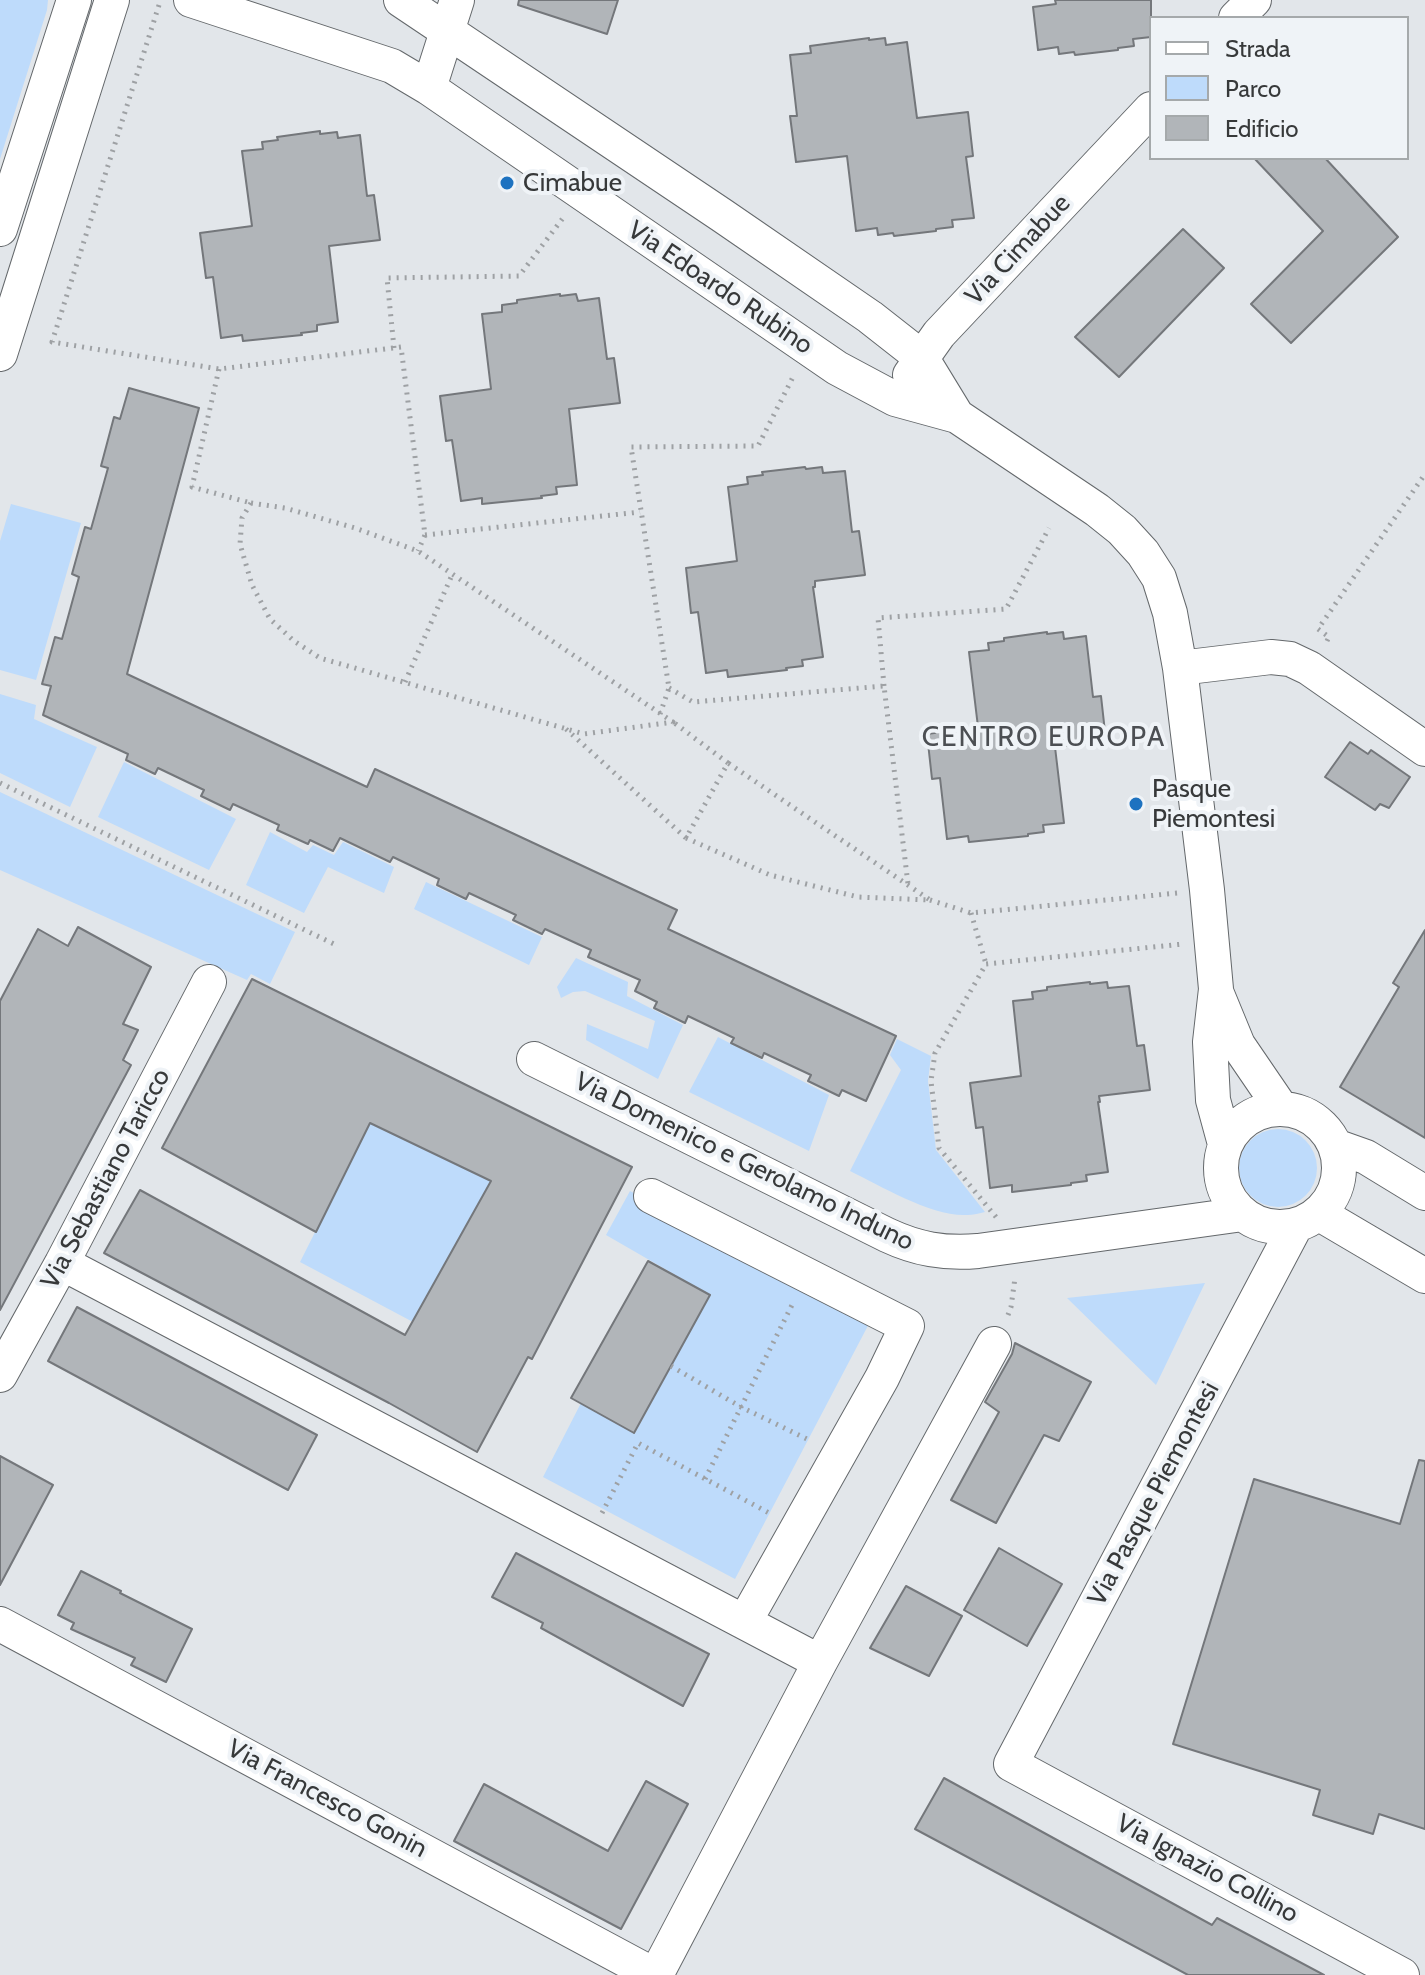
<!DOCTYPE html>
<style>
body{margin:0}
#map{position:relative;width:1425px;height:1975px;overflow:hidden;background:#e2e6ea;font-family:Cabin,sans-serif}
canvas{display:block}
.legend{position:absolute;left:1149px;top:16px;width:260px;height:144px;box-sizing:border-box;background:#eff3f7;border:2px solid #a5a9ab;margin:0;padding:10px 14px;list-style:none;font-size:24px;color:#37393a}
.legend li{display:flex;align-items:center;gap:16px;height:40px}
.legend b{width:40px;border:2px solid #a5a9ab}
</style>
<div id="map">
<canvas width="1425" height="1975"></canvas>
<ul class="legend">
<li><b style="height:10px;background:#fff"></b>Strada</li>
<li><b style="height:22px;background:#bedbfb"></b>Parco</li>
<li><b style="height:22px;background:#b1b5b9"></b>Edificio</li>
</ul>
</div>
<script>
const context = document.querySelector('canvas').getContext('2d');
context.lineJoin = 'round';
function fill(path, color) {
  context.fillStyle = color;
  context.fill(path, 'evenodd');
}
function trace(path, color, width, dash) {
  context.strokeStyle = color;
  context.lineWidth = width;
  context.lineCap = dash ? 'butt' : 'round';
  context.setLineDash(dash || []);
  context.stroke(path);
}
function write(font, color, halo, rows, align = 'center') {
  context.font = font + ' Cabin,sans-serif';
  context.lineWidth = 8;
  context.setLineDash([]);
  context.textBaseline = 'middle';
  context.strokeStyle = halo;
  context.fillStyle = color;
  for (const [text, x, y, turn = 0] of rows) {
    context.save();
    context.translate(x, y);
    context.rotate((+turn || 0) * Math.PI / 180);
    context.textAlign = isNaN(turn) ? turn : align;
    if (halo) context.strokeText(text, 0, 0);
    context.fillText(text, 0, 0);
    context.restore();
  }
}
fill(new Path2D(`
 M0 0H48L47 10 0 159Z
 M11 504 81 523 36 680 0 670V541Z
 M0 694 36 705 34 719 97 747 70 807 0 773Z
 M124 762 236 819 209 870 98 817Z
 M0 792 295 932 270 984 251 974 247 980 0 870Z
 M270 832 307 852 313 845 334 855 343 842 394 867 384 893 328 867 304 913 246 885Z
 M426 882 542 937 529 965 414 909Z
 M576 958 628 982 627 996 683 1025 658 1079 586 1040 587 1024 648 1049 655 1021 585 991 573 992 561 998 557 987Z
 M718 1037 829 1095 809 1151 689 1092Z
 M897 1039 931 1056 928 1081 936 1150 985 1212C980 1213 973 1215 967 1215 932 1217 881 1186 850 1171L901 1070 890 1055Z
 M370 1123 491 1181 413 1322 300 1262Z
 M1239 1168a39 39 0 1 1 78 0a39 39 0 1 1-78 0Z
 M630 1191 872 1318 735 1579 543 1477 581 1403 635 1433 710 1295 606 1235Z
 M1205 1283 1156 1385 1067 1298Z`), '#bedbfb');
const building = new Path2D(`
 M519 0H618L607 34 518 5Z
 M1055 0H1151V37L1133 39 1134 46 1118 48V50L1075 55 1074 52 1059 54 1058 47 1038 50 1033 7 1056 4Z
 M869 38V40L885 38 886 45 907 42 917 118 968 112 973 156 966 157 974 218 952 220 953 227 936 229V231L894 236 893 233 878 235 877 228 856 231 847 156 796 162 790 116H797L790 55 811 53 810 46Z
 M320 131V134L337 132 338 138 360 135 367 196 374 195 380 240 329 246 338 322 317 325V331L301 333 302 335 243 341 242 335 221 338 213 277 206 278 200 233 252 226 242 151 263 149 262 142 278 140 277 137Z
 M1254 158H1325L1398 237 1291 343 1251 304 1323 231Z
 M1183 229 1224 268 1119 377 1075 337Z
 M560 294V296L576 294 578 301 599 298 607 359 614 358 620 403 569 409 577 485 556 487 557 494 541 496 542 498 482 504V498L461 501 452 440 446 441 440 396 491 389 482 314 502 312V305L517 303V300Z
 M129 388 199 408 127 674 367 787 375 769 677 910 668 929 896 1036 866 1101 842 1090 839 1096 808 1081 811 1075 764 1053 762 1058 731 1043 734 1038 688 1016 685 1023 654 1008 657 1002 635 991 640 980 588 957 591 950 545 929 542 934 513 920 516 915 469 893 466 899 437 885 439 879 393 857 390 862 340 838 333 851 310 840 308 844 277 830 279 825 233 804 230 810 201 796 204 790 158 768 155 774 126 760 128 754 43 715 51 686 42 684 55 637 62 639 79 577 72 574 85 527 91 529 108 468 101 466 114 417 120 419Z
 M805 467 806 469 822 467 823 473 845 471 852 532 859 531 865 575 815 581V587H813L823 657 802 660 803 666 786 668 787 670 728 677 727 670 706 673 698 612 691 613 686 568 737 561 728 487 748 484 747 477 763 475 762 472Z
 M1047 632V634L1063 632 1064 639 1086 636 1093 697 1101 696 1106 741 1055 747 1064 823 1043 825 1044 832 1028 834V836L969 842 968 836 947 839 940 778 932 779 927 734 978 727 969 652 989 650 988 643 1004 641V638Z
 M1350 742 1368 754 1371 750 1410 777 1389 808 1380 804 1375 810 1325 777Z
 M78 927 151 967 123 1024 138 1030 123 1060 131 1065 0 1310V1001L38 929 68 946Z
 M1425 930V1138L1340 1087 1399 987 1393 983Z
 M252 979 632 1167 532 1359 528 1357 477 1452 389 1403 104 1253 140 1190 405 1335 491 1181 370 1123 316 1232 162 1148Z
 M1090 982V984L1107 982 1108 988 1129 986 1137 1046 1144 1045 1150 1090 1099 1096 1100 1102H1098L1108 1172 1086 1175 1087 1181 1071 1183V1185L1012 1192V1185L990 1188 983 1127 976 1128 970 1083 1021 1076 1013 1001 1033 999 1032 992 1047 990V987Z
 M648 1261 710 1295 634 1433 571 1398Z
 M77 1307 317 1435 288 1490 48 1361Z
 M1015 1343 1091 1382 1059 1441 1044 1435 996 1523 951 1500 999 1412 985 1402 1012 1354Z
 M0 1456 53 1485 0 1585Z
 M1419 1460 1425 1461V1829L1379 1814 1373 1834 1313 1815 1320 1790 1173 1744 1254 1479 1400 1524Z
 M999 1548 1062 1584 1027 1646 964 1610Z
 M516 1553 709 1654 683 1706 541 1628 543 1623 492 1597Z
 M81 1571 121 1591 120 1593 192 1629 166 1682 131 1665 135 1658 71 1629 74 1623 58 1615Z
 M906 1586 962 1616 929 1676 870 1648Z
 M944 1778 1212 1925 1217 1918 1324 1975H1188L915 1829Z
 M646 1781 688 1804 621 1929 454 1841 484 1784 608 1851Z`);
fill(building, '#b1b5b9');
trace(building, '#74777b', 2);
const minor = new Path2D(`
 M191 0 392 66 429 88 837 368 895 399 957 416 1097 510 1122 530 1143 553 1159 578 1170 613 1180 668 1207 890 1216 989 1210 1042 1213 1100 1225 1144
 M401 0 723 216 870 317 921 357 957 416
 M1236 18 1254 0
 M429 88 457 0
 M0 229 74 0
 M0 354 112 0
 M910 375 939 334 1151 109
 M1180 668 1271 657 1290 659 1309 668 1425 749
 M1217 994 1238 1045 1281 1108
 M534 1059 887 1235C917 1249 944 1254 978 1251L1243 1214
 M1221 1168a59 59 0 1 1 118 0a59 59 0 1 1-118 0Z
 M1335 1146 1366 1157 1425 1193
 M651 1196 907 1326 882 1378 745 1621
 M1318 1213 1425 1276
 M1296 1225 1011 1764 1402 1975
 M62 1263 820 1662
 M0 1375 62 1263 209 982
 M0 1624 654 1975
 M656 1975 820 1662 994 1344`);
trace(minor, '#64686b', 36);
trace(new Path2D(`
 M159 5 52 342 219 369 401 347 425 535 418 551
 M394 348 387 278 519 276 563 218
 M219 369 192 487 251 503
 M251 503 285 508 355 528 418 551 673 722 584 734 320 658 294 641 270 619 252 585 240 544 242 518Z
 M425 535 640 512
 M1327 641 1329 637 1318 629 1425 474
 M405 682 452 575
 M884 686 878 618 1006 609 1049 528
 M669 688 693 702 884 686 908 884
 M660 714 669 688 631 447 758 446 793 377
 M566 729 686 838 728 763 673 722
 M0 783 336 945
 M686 838 770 875 858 897 930 900 728 763
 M930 900 971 913 1178 893
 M971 913 986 964
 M996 1217 939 1148 931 1081 935 1053 986 964 1183 944
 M1008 1315 1011 1307 1015 1278
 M671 1366 741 1407 811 1441
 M705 1479 794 1301
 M602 1513 638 1443 771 1514`), '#9ea1a4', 5, [2, 6]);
trace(minor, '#fff', 34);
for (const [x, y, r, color] of [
 [507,183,8,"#1d72c0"],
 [1136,804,8,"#1d72c0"]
]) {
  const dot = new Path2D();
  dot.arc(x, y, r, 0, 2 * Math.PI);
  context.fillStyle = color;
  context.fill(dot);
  trace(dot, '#eff3f7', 3);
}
write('26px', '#37393a', '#eff3f7', [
 ["Cimabue",523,183],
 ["Pasque",1152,789],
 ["Piemontesi",1152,819]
], 'left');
write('26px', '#37393a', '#eff3f7', [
 ["Via Cimabue",1018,250,-47],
 ["Via Edoardo Rubino",720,288,34],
 ["Via Domenico e Gerolamo Induno",744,1162,26],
 ["Via Sebastiano Taricco",106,1179,-62],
 ["Via Pasque Piemontesi",1154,1494,-62],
 ["Via Francesco Gonin",327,1799,28],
 ["Via Ignazio Collino",1207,1869,28]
]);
context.letterSpacing = '2px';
write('28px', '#4c4f53', '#eff3f7', [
 ["CENTRO EUROPA",1044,738]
]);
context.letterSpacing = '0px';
</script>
